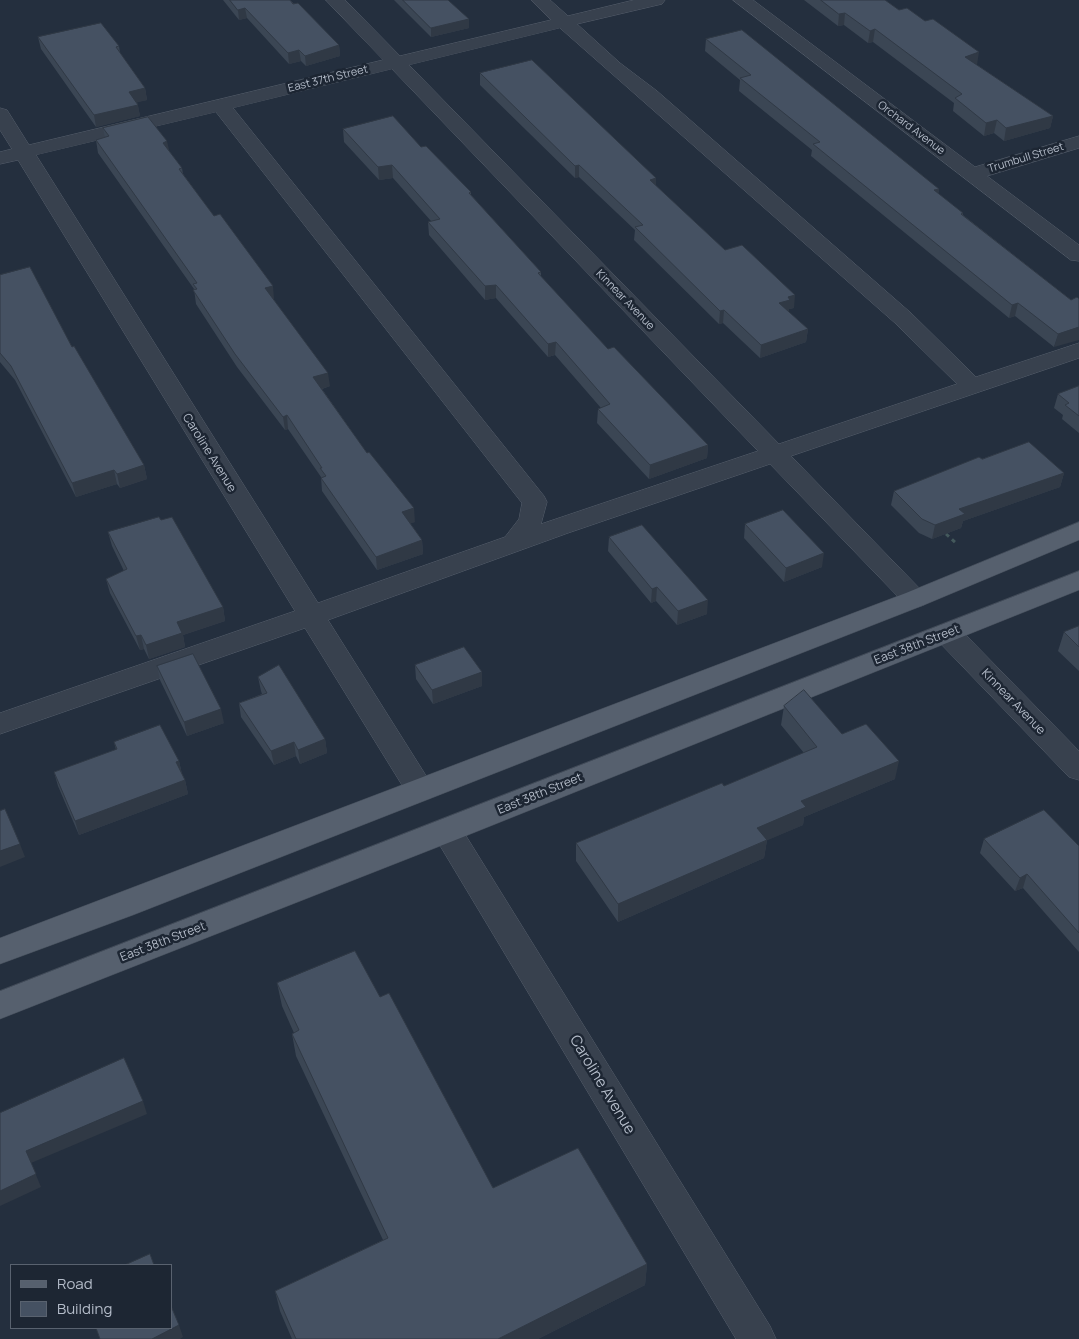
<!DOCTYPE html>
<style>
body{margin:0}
#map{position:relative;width:1079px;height:1339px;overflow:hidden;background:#242f3e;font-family:Manrope,sans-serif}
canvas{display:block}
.legend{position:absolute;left:10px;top:1264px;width:162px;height:65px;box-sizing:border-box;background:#1d2633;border:1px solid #59626f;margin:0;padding:6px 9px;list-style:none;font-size:15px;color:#b4bcc9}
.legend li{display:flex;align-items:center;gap:10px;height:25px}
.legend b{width:25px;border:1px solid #59626f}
</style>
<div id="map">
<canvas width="1079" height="1339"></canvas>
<ul class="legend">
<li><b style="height:6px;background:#56606e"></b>Road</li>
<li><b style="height:14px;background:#455162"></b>Building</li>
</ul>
</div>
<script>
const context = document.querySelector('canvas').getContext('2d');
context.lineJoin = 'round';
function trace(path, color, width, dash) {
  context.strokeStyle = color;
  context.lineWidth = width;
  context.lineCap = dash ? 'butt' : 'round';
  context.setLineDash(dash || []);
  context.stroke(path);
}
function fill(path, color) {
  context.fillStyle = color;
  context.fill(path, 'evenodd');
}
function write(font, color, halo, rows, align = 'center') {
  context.font = font + ' Manrope,sans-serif';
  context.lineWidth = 5;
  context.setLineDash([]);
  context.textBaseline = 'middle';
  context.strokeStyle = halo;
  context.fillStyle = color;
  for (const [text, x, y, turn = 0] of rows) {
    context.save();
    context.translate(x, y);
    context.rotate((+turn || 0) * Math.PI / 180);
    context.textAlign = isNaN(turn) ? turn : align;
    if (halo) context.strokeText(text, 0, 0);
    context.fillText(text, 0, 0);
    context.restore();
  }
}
const minor = new Path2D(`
 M326 0H345L400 56 551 20 531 0H550L568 16 634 0H665L662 4 577 24 620 63 657 91 911 313 976 377 1079 343V358L791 456 924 593 928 599 924 605 915 608 906 605 770 464 568 533 328 620 430 782 435 790 430 798 420 801 410 798 305 628 0 734V713L295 611 18 160 0 164V152L12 149 0 130V108L7 110 29 145 383 60ZM560 28 895 323 957 384 779 444 409 65ZM392 69 758 451 541 524 547 502 544 496 233 108ZM216 112 522 503 519 519 505 537 318 603 36 155Z
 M733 0H753L975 167 1079 136V148L987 176 1079 245V261L1071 260Z
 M948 624 958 627 1079 751V780L1069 777 938 641 935 634 938 627Z
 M447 819 458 823 770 1326 776 1339H736L436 839 432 831 436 823Z`);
const major = new Path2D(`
 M1079 522V540L924 605 133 915 0 964V938L906 593Z
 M1079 571V590L458 839 0 1019V991Z`);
trace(minor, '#565f6c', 1);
trace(major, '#414a57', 1);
trace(new Path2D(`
 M946 534 956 543`), '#44595c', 3, [4, 4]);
fill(minor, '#38414e');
fill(major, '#56606e');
fill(new Path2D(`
 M223 0H290L339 45 340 56 306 66 301 61 289 64 247 18 239 20Z
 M394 0H448L469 28 431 37Z
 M804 0H885L977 65 1053 116 1050 128 1004 141 994 133 984 136 953 111 954 103 873 42 868 43 844 25 838 26Z
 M38 37 119 46 120 53 145 88 147 100 137 102 140 116 96 127 41 49Z
 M706 39 939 189 938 194 963 213V215L1071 300 1054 347 1015 316 1009 318 811 156 812 150 739 91 740 80 705 51Z
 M480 73 656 178V186L725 250 794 308 789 309V312L808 329 806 342 760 358 723 323 719 324 634 240 635 230 579 177 575 178 480 85Z
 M103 128 169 151 182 168 183 174 274 299H273L330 386 322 389 415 522 410 523 422 540 423 554 377 570 322 491 321 477 288 429 285 430 237 367 196 304 194 289 98 153 96 140 105 138Z
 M343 129 421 147 471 192V195L541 272V277L608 349 708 445 707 458 649 479 597 423 598 409 601 408 555 355 548 357 496 298 485 300 429 235 428 222 431 221 393 178 379 180 344 142Z
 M0 275 72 347 144 465 147 479 120 488 117 484 76 497 15 380 0 362Z
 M1079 386V433L1062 419 1063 415 1054 408 1058 394Z
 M982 459 1064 473 1060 487 963 521 961 528 932 539 919 533 891 505 894 491Z
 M161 520 223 607 225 621 183 635 185 647 149 659 144 649 140 650 110 593 106 579 124 571 112 546 108 532Z
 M745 524 822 567 784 582 744 538Z
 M609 537 707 614 677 625 656 601 651 603 608 551Z
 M1079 626V671L1058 651 1064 632Z
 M415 665 482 686 433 704 416 679Z
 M157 666 224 723 187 736 160 680Z
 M258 677 325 739 327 753 300 764 296 756 274 765 241 717 239 703 262 694 261 691Z
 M784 706 842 734 895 779 804 817 803 825 767 840 764 858 618 922 576 861V843L724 786 804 753 781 725Z
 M114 742 179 761 182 774 185 780 188 794 79 835 58 786 54 772 116 750Z
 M984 839 1079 846V952L1023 888 1015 891 980 853Z
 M277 983 380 997 493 1188 647 1264 645 1285 538 1339H292L280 1311 275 1291 383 1240 296 1056 292 1034 294 1033 282 1006Z`), '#3b4654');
fill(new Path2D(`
 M245 8 247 18 239 20 238 10Z
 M845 13 844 25 838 26 839 14Z
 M469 19V28L431 37V28Z
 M875 29 873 42 868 43 870 31Z
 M339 45 340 56 306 66 305 56Z
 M299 50 301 61 289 64 288 53Z
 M979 52 977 65 965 57Z
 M145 88 147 100 131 104 129 92Z
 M138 105 140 116 96 127 94 115Z
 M1053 116 1050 128 1004 141 1006 128Z
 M997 120 994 133 984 136 986 123Z
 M167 141 170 154 163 143Z
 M392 165 393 178 379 180 378 167Z
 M579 165V177L575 178V166Z
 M656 178V191L650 180Z
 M939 189 937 202 934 190Z
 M496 285V298L485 300V286Z
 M273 286 274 299 267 301 265 288Z
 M795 295 794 308 789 309V313L779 303 788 297Z
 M1018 303 1015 316 1009 318 1012 305Z
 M724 310 723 323 719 324 720 311Z
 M1079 327V340L1054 347 1058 334Z
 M808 329 806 342 760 358 761 345Z
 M556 342 555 355 548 357V344Z
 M328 373 330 386 315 391 313 377Z
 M287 415 288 429 285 430 283 417Z
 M708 445 707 458 649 479 650 465Z
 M144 465 147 479 120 488 117 474Z
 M114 470 117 484 76 497 72 483Z
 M1064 473 1060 487 963 521 961 528 932 539 935 525 959 509Z
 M414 508 415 522 403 526 402 512Z
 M422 540 423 554 377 570 376 557Z
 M824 553 822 567 784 582 786 568Z
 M657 587 656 601 651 603 652 589Z
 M708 600 707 614 677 625 678 611Z
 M223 607 225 621 183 635 185 647 149 659 146 645 177 622Z
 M141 635 144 649 140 650 136 636Z
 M482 672V686L433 704 432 690Z
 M221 709 224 723 187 736 184 722Z
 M325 739 327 753 300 764 298 750Z
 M294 742 296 756 274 765 271 751Z
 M179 761 182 775 176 762Z
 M899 761 895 779 804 817 803 825 754 846 757 828 801 801Z
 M185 780 188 794 79 835 75 821Z
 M767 840 764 858 618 922V904Z
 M20 844 25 857 0 867V851Z
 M1027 874 1023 888 1015 891 1020 878Z
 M143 1101 147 1114 31 1163 41 1187 0 1206V1191L26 1151Z
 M647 1264 645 1285 538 1339H498Z
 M179 1325 183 1337 180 1339H152Z`), '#303945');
const building = new Path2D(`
 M230 0H290L293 4 298 3 339 45 305 56 299 50 288 53 245 8 238 10Z
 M403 0H448L469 19 431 28Z
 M821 0H885L899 10 907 8 925 21 933 19 979 52 965 57 1053 116 1006 128 997 120 986 123 955 98 962 94 875 29 870 31 845 13 839 14Z
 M101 23 119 46 116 47 145 88 129 92 138 105 94 115 38 37Z
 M742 30 939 189 934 190 963 213 961 214 1071 300 1077 297 1079 299V327L1058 334 1018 303 1012 305 813 144 820 142 740 78 751 75 706 39Z
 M532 60 656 178 650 180 725 250 742 245 795 295 788 297 790 300 779 303 808 329 761 345 724 310 720 311 635 227 643 225 579 165 575 166 480 73Z
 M393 116 421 147 426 146 471 192 469 193 541 272 538 273 608 349 614 347 708 445 650 465 598 409 610 404 556 342 548 344 496 285 485 286 428 222 440 219 392 165 378 167 343 129Z
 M148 117 167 141 163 143 182 168 179 169 214 216 220 214 273 286 265 288 328 373 313 377 367 453 369 452 414 508 402 512 422 540 376 557 321 478 326 476 320 468H322L287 415 283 417 235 354 193 290 197 289 193 284 197 283 96 140 109 136 103 128Z
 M30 267 72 347 74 346 144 465 117 474 114 470 72 483 11 366 0 353V275Z
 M1079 386V416L1065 405 1069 403 1058 394Z
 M1029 442 1064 473 959 509 965 514 935 525 922 519 894 491 979 457 982 459Z
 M783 510 824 553 786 568 745 524Z
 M159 517 161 520 172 517 223 607 177 622 182 633 146 645 141 635 136 636 106 579 127 569 108 532Z
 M642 525 708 600 678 611 657 587 652 589 609 537Z
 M1079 626V647L1064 632Z
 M464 647 482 672 432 690 415 665Z
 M193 654 221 709 184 722 157 666Z
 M279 665 325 739 298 750 294 742 271 751 239 703 267 693 258 677Z
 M804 690 842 734 866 724 899 761 801 801 806 807 757 828 767 840 618 904 576 843 722 783 724 786 817 747 784 706Z
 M160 725 179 761 176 762 185 780 75 821 54 772 117 749 114 742Z
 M5 809 20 844 0 851V811Z
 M1044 810 1079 846V933L1027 874 1020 878 984 839Z
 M355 951 380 997 389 993 493 1188 578 1148 647 1264 498 1339H296L275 1291 388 1238 292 1034 299 1030 277 983Z
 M124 1058 143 1101 26 1151 36 1174 0 1191V1113Z
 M150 1254 154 1265H125Z
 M171 1306 179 1325 152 1339H100L96 1328H171Z`);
fill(building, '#455162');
trace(building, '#303945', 1);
write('11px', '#b4bcc9', '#1d2633', [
 ["East 37th Street",328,79,-14],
 ["Orchard Avenue",911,128,37],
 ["Trumbull Street",1026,158,-17],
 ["Kinnear Avenue",625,300,46]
]);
write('12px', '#b4bcc9', '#1d2633', [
 ["Caroline Avenue",209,453,58],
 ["East 38th Street",917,645,-21],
 ["Kinnear Avenue",1013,702,46],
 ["East 38th Street",540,794,-22],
 ["East 38th Street",163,942,-21]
]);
write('15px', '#b4bcc9', '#1d2633', [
 ["Caroline Avenue",602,1085,59]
]);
</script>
